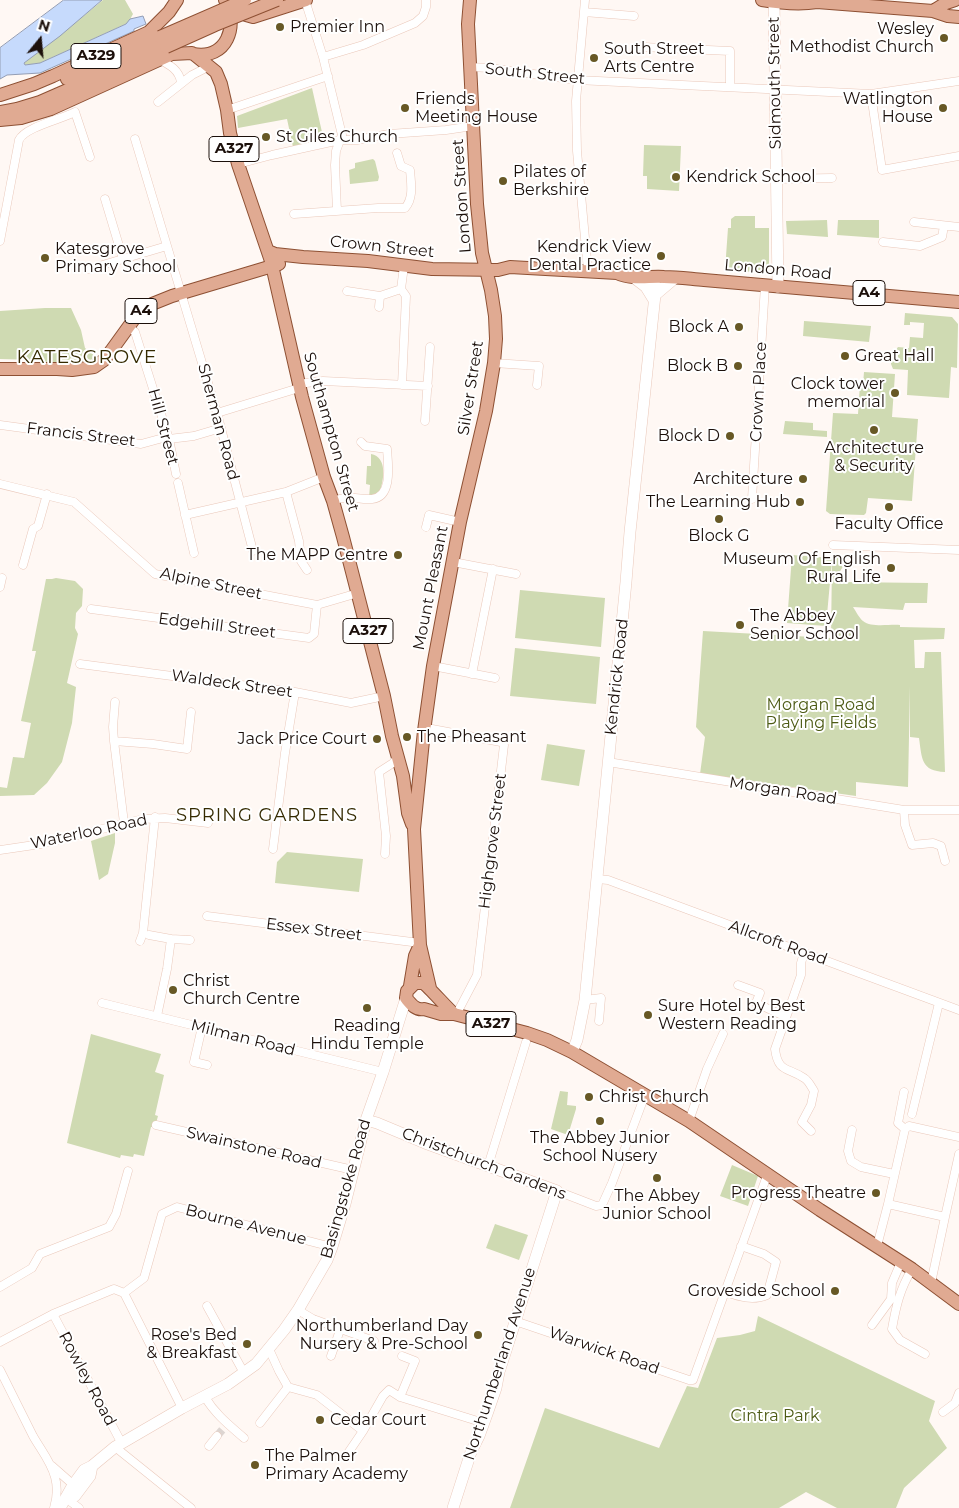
<!DOCTYPE html>
<style>
body{margin:0}
#map{position:relative;width:959px;height:1508px;overflow:hidden;background:#fff8f4;font-family:Montserrat,sans-serif}
canvas{display:block}
.north{position:absolute;left:15px;top:15px;width:50px;height:50px;-webkit-text-stroke:4px #fff;paint-order:stroke;rotate:17deg;font-size:14px;font-weight:700;line-height:20px;text-align:center;color:#1c100b}
.north::after{content:'';display:block;margin:auto;width:18px;height:22px;background:#1c100b;clip-path:polygon(50% 0,100% 100%,50% 72%,0 100%)}
</style>
<div id="map">
<canvas width="959" height="1508"></canvas>
<div class="north">N</div>
</div>
<script>
const context = document.querySelector('canvas').getContext('2d');
context.lineJoin = 'round';
function fill(path, color) {
  context.fillStyle = color;
  context.fill(path, 'evenodd');
}
function trace(path, color, width, dash) {
  context.strokeStyle = color;
  context.lineWidth = width;
  context.lineCap = dash ? 'butt' : 'round';
  context.setLineDash(dash || []);
  context.stroke(path);
}
function write(font, color, halo, rows, align = 'center') {
  context.font = font + ' Montserrat,sans-serif';
  context.lineWidth = 4;
  context.setLineDash([]);
  context.textBaseline = 'middle';
  context.strokeStyle = halo;
  context.fillStyle = color;
  for (const [text, x, y, turn = 0] of rows) {
    context.save();
    context.translate(x, y);
    context.rotate((+turn || 0) * Math.PI / 180);
    context.textAlign = isNaN(turn) ? turn : align;
    if (halo) context.strokeText(text, 0, 0);
    context.fillText(text, 0, 0);
    context.restore();
  }
}
fill(new Path2D(`
 M103 0H125L133 14 128 23 40 63 25 65 24 63 76 22Z
 M312 88 324 141 293 147 287 119 238 128 237 116Z
 M644 145 681 146 679 191 647 189V176H643Z
 M373 159 375 161 379 177 378 181 350 184 349 170 355 168V163Z
 M735 216H755V228H769V273L725 270 728 228H731V219Z
 M827 220 828 237 787 234 786 221Z
 M838 220H879V238L837 235Z
 M45 308H71L81 330 85 348 96 357 89 361 79 363 46 362 37 360 0 359V311Z
 M905 313 952 317 958 324 957 368 951 367 949 398 907 395 908 370 893 369 891 364V361H898V351H895L898 347 909 348 910 337 923 338 924 323 910 322V325H904Z
 M804 321 871 326 869 342 803 336Z
 M864 372 895 374 892 417 918 419 912 501 868 498 866 513 864 515 830 514 826 511 833 413 858 414 860 384H863Z
 M785 421 813 423V430L827 431V437L783 434Z
 M371 454C388 457 384 481 379 494L369 498 370 485 366 484 367 466H371Z
 M792 555 832 558V555L843 556 845 563 839 573 840 582 928 583 927 603H905L903 610 853 607C856 611 859 618 863 621 872 628 889 624 900 625V627L945 628 944 639 914 640 915 668H924L925 652H941L945 772C921 771 922 759 919 738L910 737V686L908 787 856 782V796L700 774 705 737 696 727 703 631 831 638 832 560 826 626 787 623Z
 M56 578 75 581 83 589 82 606 76 613 75 628 78 634 67 683 76 687 72 723 62 762 47 783 34 795 0 796V787L7 788 13 757 24 758 31 723 21 721 36 651H32L46 579H52Z
 M520 590 605 598 601 647 515 638Z
 M515 648 600 657 596 704 510 696Z
 M547 744 585 750 579 786 541 780Z
 M115 833V843L108 874 99 880 91 841Z
 M287 852 363 859 359 892 275 883 277 862Z
 M91 1034 161 1054 155 1072 164 1075 155 1115 158 1116 155 1127H151L144 1156 134 1154 133 1157 121 1155 120 1158 67 1143Z
 M560 1091 568 1092 567 1105 576 1106V1109L568 1135 551 1129Z
 M732 1165 758 1176 748 1206 720 1196Z
 M495 1224 528 1235 519 1260 486 1248Z
 M758 1316 935 1401 929 1421 947 1448 904 1488 896 1508H837L806 1492 779 1508H510L545 1408 659 1448 687 1386 698 1388 717 1338 740 1335 755 1331Z`), '#cfdab2');
const water = new Path2D(`
 M64 0H102L60 36 24 63 25 65 40 63 126 24 130 19 143 16 146 24 134 29V31L40 73 7 75 0 79V48Z`);
fill(water, '#c6dafc');
trace(water, '#939db4', 1);
trace(new Path2D(`
 M217 1436 223 1429`), '#ddd5d1', 8, [8, 4]);
const street = new Path2D(`
 M305 0 323 57 342 135 336 151 335 165 337 211
 M585 0 576 101 577 151 588 271
 M584 12 634 16
 M642 47 730 51V87
 M323 57 363 45 415 23 423 16 426 7V0
 M160 60C170 65 179 70 181 82
 M469 67 490 68 577 80 871 94 959 81
 M871 94 882 170 959 156
 M158 102 192 75 210 66
 M227 110 328 76
 M135 139 217 413 253 551
 M238 164 272 155 340 140H357L389 134 446 130 473 126
 M777 179 832 178
 M105 199 123 259
 M294 214 378 208H405C414 198 411 183 410 170L401 166 397 153
 M914 222 959 227
 M0 241 19 140C25 127 62 119 75 112L90 157
 M883 242 920 246 942 237 944 226
 M89 269 167 246
 M347 291 380 296 401 289
 M379 307 380 296
 M128 326 135 332 169 439 176 474
 M494 363 539 366 537 385
 M298 384 323 381 428 386
 M402 385 406 296 401 289 404 266
 M217 413 299 388
 M425 421 430 347
 M0 425 141 444 163 438 169 439 194 436 221 428
 M178 483 194 553
 M0 484 74 502 155 574 317 605 358 593
 M286 492 299 541 301 561 307 570
 M752 499 765 285
 M333 501C350 494 356 500 372 499 393 497 388 464 387 449L365 446 361 442
 M185 515 286 492 324 477
 M426 527 429 515 460 522
 M833 545 959 550
 M453 562 516 574
 M23 565 33 529 38 526 47 494
 M0 587 2 578
 M91 609 309 638 314 634 317 605
 M80 664 295 692 351 703 384 696
 M433 666 495 678
 M472 674 493 569
 M115 702 113 727 114 741 124 823
 M424 731 432 729 501 742 504 745 477 975 456 1015
 M114 741 153 744 187 749 191 712
 M608 762 904 810H959
 M904 810 905 825 912 845 933 843 941 846 945 861
 M273 849 285 753 295 692
 M0 850 41 844 143 819 165 818 208 823
 M385 854 386 836 379 772 393 763 398 756
 M597 879 608 880 959 1010
 M207 916 420 943
 M149 935 171 939
 M140 941 143 933 155 817
 M804 953 801 963V975L775 1049C778 1073 788 1067 804 1078 808 1080 811 1086 814 1091L811 1105 802 1122 811 1131
 M738 985 760 993 756 1003 786 1017
 M585 1000 601 998 599 1021
 M102 1003 383 1072
 M157 1016 167 969 171 939 190 940
 M202 1027 194 1062 207 1065
 M904 1092 898 1123 905 1129
 M912 1114 939 1003
 M689 1121 707 1069 723 1034
 M156 1125 353 1170
 M905 1129 888 1204 945 1217 931 1283
 M905 1129 909 1126 959 1137
 M852 1130 848 1151 851 1161 861 1167 894 1174
 M488 1166 526 1042
 M557 1191 596 1206 602 1205 612 1183 645 1095
 M945 1217 959 1154
 M877 1246 888 1204
 M912 1269C900 1289 896 1306 892 1329L900 1340 925 1354
 M0 1287 32 1268 40 1254 109 1227 116 1214 128 1171
 M726 1292C740 1297 753 1301 767 1295L776 1262 764 1254 741 1246
 M124 1293 144 1278 162 1214 177 1207 332 1247
 M124 1293 182 1408
 M207 1306 244 1373
 M298 1310 313 1319 374 1341
 M53 1314 122 1444
 M515 1321 689 1380H693L768 1173
 M872 1325 891 1299 892 1283 901 1262
 M0 1342 53 1314 114 1289 124 1293
 M331 1356 340 1330
 M0 1370C11 1392 22 1414 33 1436 41 1450 51 1462 55 1477 58 1488 57 1498 54 1508
 M288 1387 317 1395 363 1431 383 1396 389 1390 400 1397 484 1423
 M205 1397C215 1414 229 1425 244 1438
 M400 1397 415 1361 402 1356
 M943 1412 955 1403 959 1393
 M260 1423 288 1387 279 1371 269 1349
 M209 1446 217 1436
 M115 1447 191 1508
 M346 1456 363 1431
 M52 1466 77 1488
 M71 1502 79 1508`);
const secondary = new Path2D(`
 M777 0 774 2 778 287
 M633 277 646 287 654 300
 M655 295 675 278
 M572 1052 577 1040 585 1000 626 582 630 532 655 295V283L653 277
 M366 1120 377 1123 425 1143 557 1191 499 1372 496 1388 487 1414 479 1436 471 1452 453 1508
 M75 1496 90 1476 92 1466
 M60 1508 73 1485 84 1470 92 1466 115 1447 182 1408 228 1384 256 1364 284 1330 298 1310 327 1260 332 1247 345 1204 366 1120 383 1072 406 998`);
const primary = new Path2D(`
 M762 0C780 3 799 5 817 2L933 11 948 16 959 17
 M237 8 246 15 253 17 306 0
 M933 11 946 3 955 0
 M193 54C227 60 239 26 225 0
 M195 55 216 72 221 84 227 110 230 133 238 164 271 261 302 397 324 477 333 501 343 537 384 696 392 736 403 776 408 813 412 824
 M67 79 160 37
 M0 95 34 84 53 76 149 32 169 12 177 0
 M0 112 17 109 40 102 166 47
 M0 120 21 118 51 109 172 54 192 53
 M268 251 275 254 303 257 368 261 432 269 498 270 510 267 617 273C632 280 648 276 664 277 678 277 691 279 704 280L959 302
 M0 369H57L72 370 94 367 104 360 111 351 137 315 152 304 172 296 279 264
 M410 986 415 956 420 945
 M430 988 420 945 414 829 424 731 433 666 460 522 486 411 494 363 496 339 495 316 491 290 482 253 477 204 468 24 470 0
 M454 1014C448 1009 427 985 423 983 420 983 417 983 415 983L407 991 406 998C411 1004 416 1011 424 1009L441 1014H454L527 1033 547 1040 572 1052 689 1121 820 1210 912 1269 959 1304`);
trace(street, '#eac8ba', 9);
trace(secondary, '#eac8ba', 12);
trace(primary, '#8e5033', 14);
trace(street, '#fff', 8);
trace(secondary, '#fff', 11);
trace(primary, '#e0aa92', 12);
const primaryBridge = new Path2D(`
 M160 37 245 0
 M166 47 215 25 277 0`);
trace(primaryBridge, '#8e5033', 14, []);
trace(primaryBridge, '#e0aa92', 12);
for (const [x, y, r, color] of [
 [280,27,5,"#675825"],
 [944,38,5,"#675825"],
 [594,58,5,"#675825"],
 [405,108,5,"#675825"],
 [943,108,5,"#675825"],
 [266,137,5,"#675825"],
 [676,177,5,"#675825"],
 [503,181,5,"#675825"],
 [661,256,5,"#675825"],
 [45,258,5,"#675825"],
 [739,327,5,"#675825"],
 [845,356,5,"#675825"],
 [738,366,5,"#675825"],
 [895,393,5,"#675825"],
 [874,430,5,"#675825"],
 [730,436,5,"#675825"],
 [803,479,5,"#675825"],
 [800,502,5,"#675825"],
 [889,507,5,"#675825"],
 [719,519,5,"#675825"],
 [398,555,5,"#675825"],
 [891,568,5,"#675825"],
 [740,625,5,"#675825"],
 [407,737,5,"#675825"],
 [377,739,5,"#675825"],
 [173,990,5,"#675825"],
 [367,1008,5,"#675825"],
 [648,1015,5,"#675825"],
 [589,1097,5,"#675825"],
 [600,1121,5,"#675825"],
 [657,1178,5,"#675825"],
 [876,1193,5,"#675825"],
 [835,1291,5,"#675825"],
 [478,1335,5,"#675825"],
 [247,1344,5,"#675825"],
 [320,1420,5,"#675825"],
 [255,1465,5,"#675825"]
]) {
  const dot = new Path2D();
  dot.arc(x, y, r, 0, 2 * Math.PI);
  context.fillStyle = color;
  context.fill(dot);
  trace(dot, '#fff', 2);
}
for (const [x, y, w] of [
 [96,56,50],
 [234,149,50],
 [869,293,32],
 [141,311,32],
 [368,631,50],
 [491,1024,50]
]) {
  const box = new Path2D();
  box.roundRect(x - w / 2, y - 12.5, w, 25, 4);
  context.fillStyle = '#fff';
  context.fill(box);
  trace(box, '#1c100b', 1);
}
write('bold 15px', '#1c100b', null, [
 ["A329",96,56],
 ["A327",234,149],
 ["A4",869,293],
 ["A4",141,311],
 ["A327",368,631],
 ["A327",491,1024]
]);
write('16px', '#1c100b', '#fff', [
 ["Premier Inn",290,27,"left"],
 ["Wesley",934,29],
 ["Methodist Church",934,47],
 ["South Street",604,49,"left"],
 ["Arts Centre",604,67,"left"],
 ["Friends",415,99,"left"],
 ["Meeting House",415,117,"left"],
 ["Watlington",933,99],
 ["House",933,117],
 ["St Giles Church",276,137,"left"],
 ["Pilates of",513,172,"left"],
 ["Berkshire",513,190,"left"],
 ["Kendrick School",686,177,"left"],
 ["Kendrick View",651,247],
 ["Dental Practice",651,265],
 ["Katesgrove",55,249,"left"],
 ["Primary School",55,267,"left"],
 ["Block A",729,327],
 ["Great Hall",855,356,"left"],
 ["Block B",728,366],
 ["Clock tower",885,384],
 ["memorial",885,402],
 ["Block D",720,436],
 ["Architecture",874,448,"center"],
 ["& Security",874,466,"center"],
 ["Architecture",793,479],
 ["The Learning Hub",790,502],
 ["Faculty Office",889,524,"center"],
 ["Block G",719,536,"center"],
 ["The MAPP Centre",388,555],
 ["Museum Of English",881,559],
 ["Rural Life",881,577],
 ["The Abbey",750,616,"left"],
 ["Senior School",750,634,"left"],
 ["The Pheasant",417,737,"left"],
 ["Jack Price Court",367,739],
 ["Christ",183,981,"left"],
 ["Church Centre",183,999,"left"],
 ["Sure Hotel by Best",658,1006,"left"],
 ["Western Reading",658,1024,"left"],
 ["Reading",367,1026,"center"],
 ["Hindu Temple",367,1044,"center"],
 ["Christ Church",599,1097,"left"],
 ["The Abbey Junior",600,1138,"center"],
 ["School Nusery",600,1156,"center"],
 ["Progress Theatre",866,1193],
 ["The Abbey",657,1196,"center"],
 ["Junior School",657,1214,"center"],
 ["Groveside School",825,1291],
 ["Northumberland Day",468,1326],
 ["Nursery & Pre-School",468,1344],
 ["Rose's Bed",237,1335],
 ["& Breakfast",237,1353],
 ["Cedar Court",330,1420,"left"],
 ["The Palmer",265,1456,"left"],
 ["Primary Academy",265,1474,"left"]
], 'right');
write('16px', '#1c100b', '#fff', [
 ["South Street",535,74,6],
 ["Sidmouth Street",775,83,-91],
 ["London Street",462,196,-94],
 ["Crown Street",382,247,6],
 ["London Road",778,270,5],
 ["Silver Street",471,388,-81],
 ["Crown Place",759,392,-87],
 ["Sherman Road",218,422,75],
 ["Hill Street",163,427,75],
 ["Southampton Street",331,432,74],
 ["Francis Street",81,435,7],
 ["Alpine Street",211,584,12],
 ["Mount Pleasant",431,588,-79],
 ["Edgehill Street",217,626,7],
 ["Kendrick Road",617,677,-84],
 ["Waldeck Street",232,684,8],
 ["Morgan Road",783,791,9],
 ["Waterloo Road",89,832,-12],
 ["Highgrove Street",493,841,-83],
 ["Essex Street",314,930,7],
 ["Allcroft Road",778,943,20],
 ["Milman Road",243,1038,14],
 ["Swainstone Road",254,1148,13],
 ["Christchurch Gardens",484,1164,21],
 ["Basingstoke Road",346,1189,-74],
 ["Bourne Avenue",246,1225,14],
 ["Warwick Road",604,1351,19],
 ["Northumberland Avenue",500,1364,-72],
 ["Rowley Road",87,1379,62]
]);
write('16px', '#4d5b15', '#fff', [
 ["Morgan Road",821,705],
 ["Playing Fields",821,723],
 ["Cintra Park",775,1416]
]);
context.letterSpacing = '1px';
write('18px', '#352a00', '#fff', [
 ["SPRING GARDENS",267,816]
]);
context.letterSpacing = '0px';
context.letterSpacing = '1px';
write('19px', '#352a00', '#fff', [
 ["KATESGROVE",87,357]
]);
context.letterSpacing = '0px';
</script>
